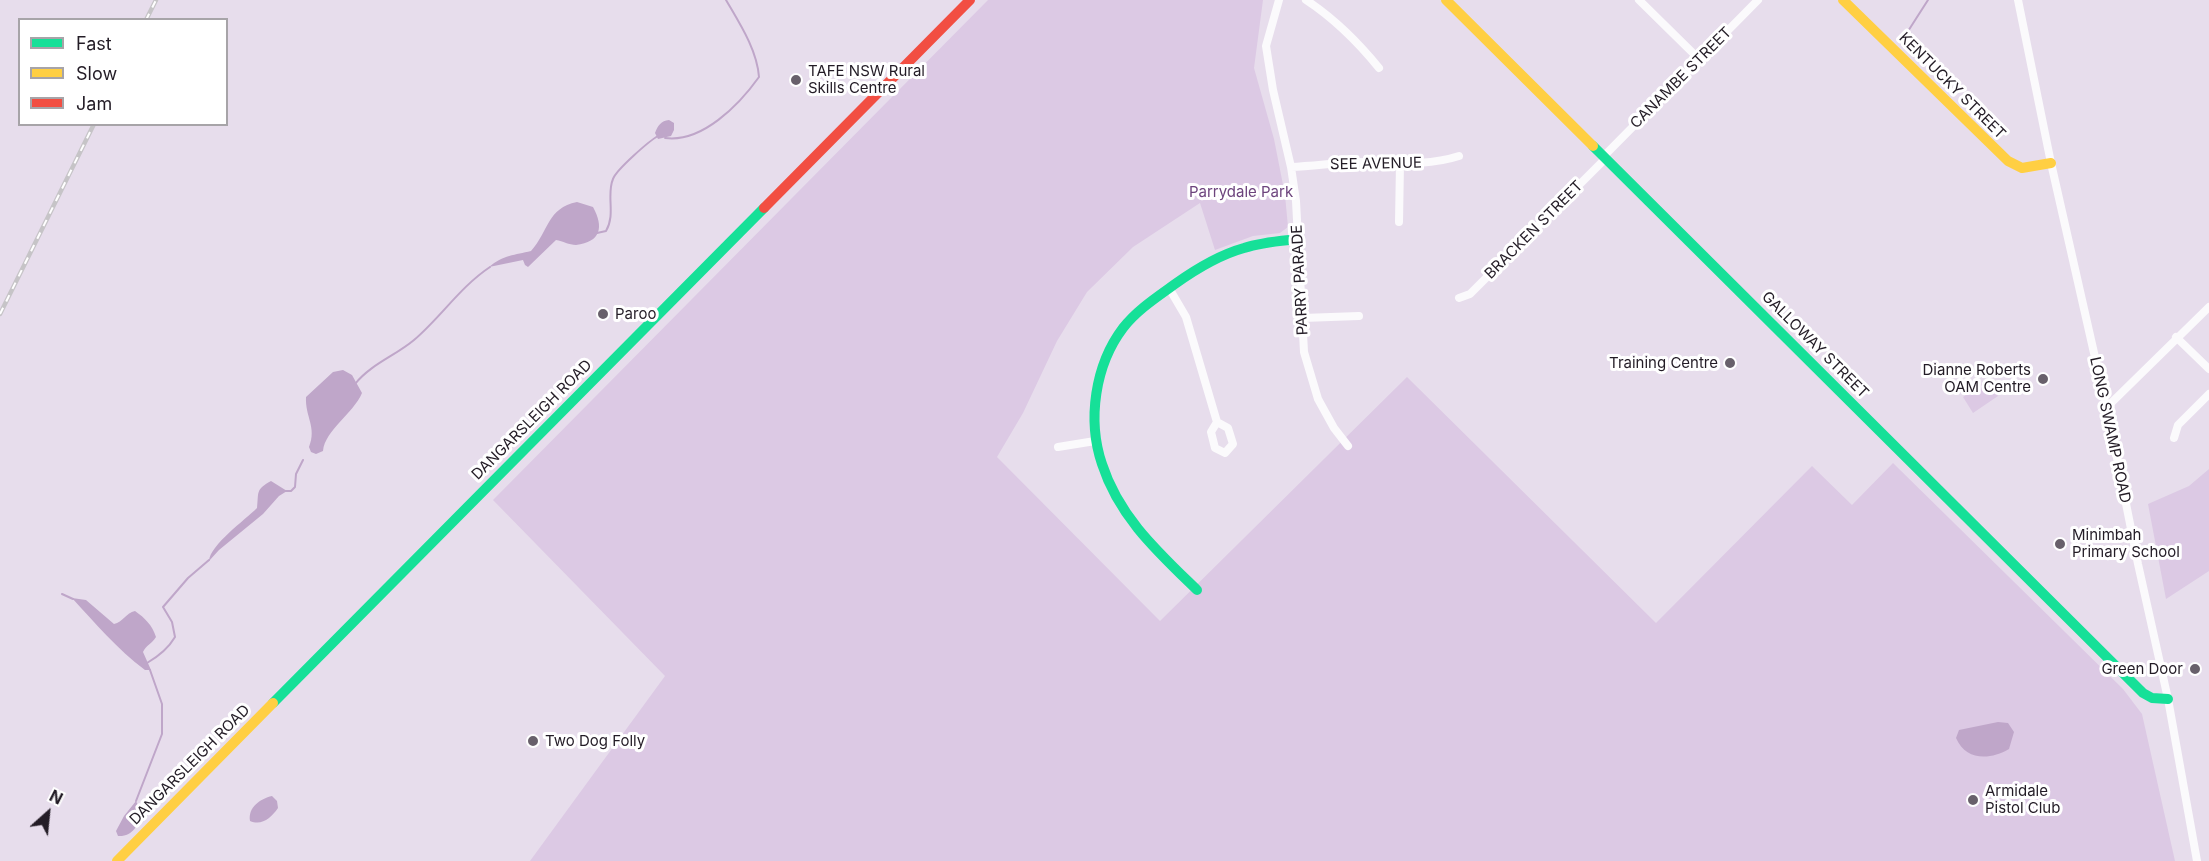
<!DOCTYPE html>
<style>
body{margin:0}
#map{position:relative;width:2209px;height:861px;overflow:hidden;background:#e7ddec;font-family:Inter,sans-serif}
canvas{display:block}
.legend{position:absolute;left:18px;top:18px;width:210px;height:108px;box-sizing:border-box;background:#fff;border:2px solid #a7a4a8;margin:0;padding:8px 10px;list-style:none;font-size:18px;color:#231c26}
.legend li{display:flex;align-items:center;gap:12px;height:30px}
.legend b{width:30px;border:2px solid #a7a4a8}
.north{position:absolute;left:18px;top:783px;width:60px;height:60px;-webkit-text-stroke:4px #fff;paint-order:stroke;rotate:27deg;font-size:16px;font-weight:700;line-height:24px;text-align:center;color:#231c26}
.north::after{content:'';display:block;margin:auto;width:21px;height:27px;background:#231c26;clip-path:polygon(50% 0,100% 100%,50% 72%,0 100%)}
</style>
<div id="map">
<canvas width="2209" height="861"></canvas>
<ul class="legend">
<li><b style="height:8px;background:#16e098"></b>Fast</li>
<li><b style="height:8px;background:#ffcf43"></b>Slow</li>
<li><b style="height:8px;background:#f24e42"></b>Jam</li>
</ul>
<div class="north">N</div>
</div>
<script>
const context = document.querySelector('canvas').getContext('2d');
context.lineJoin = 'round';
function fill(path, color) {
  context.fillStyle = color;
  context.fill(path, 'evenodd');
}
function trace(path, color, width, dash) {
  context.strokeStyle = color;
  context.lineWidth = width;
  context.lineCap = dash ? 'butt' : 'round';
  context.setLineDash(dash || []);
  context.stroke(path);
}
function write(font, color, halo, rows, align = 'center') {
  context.font = font + ' Inter,sans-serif';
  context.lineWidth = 6;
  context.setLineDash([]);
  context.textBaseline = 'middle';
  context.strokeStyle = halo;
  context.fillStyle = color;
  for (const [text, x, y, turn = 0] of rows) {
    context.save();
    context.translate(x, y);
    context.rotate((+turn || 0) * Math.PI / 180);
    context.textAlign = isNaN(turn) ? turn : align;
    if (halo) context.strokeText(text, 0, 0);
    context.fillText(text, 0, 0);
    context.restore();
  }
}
fill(new Path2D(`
 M988 0H1263L1254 68 1274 139 1285 195 1288 227 1280 233 1253 236 1215 250 1200 203 1133 247 1087 292 1057 341 1023 413 997 457 1160 621 1407 377 1656 623 1812 466 1852 505 1893 463 2123 689 2142 714 2175 861H530L665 676 493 500Z
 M1987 380 1998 396 1973 413 1963 397Z
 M2209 469V571L2166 599 2148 504 2189 486Z`), '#dcc9e4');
fill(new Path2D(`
 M669 120 674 123V130L671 136 658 139 655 133C658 125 661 121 669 120Z
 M577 202 593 207C604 227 601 242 576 245 569 245 563 241 556 240L528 267 525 265 523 260 489 267C503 255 515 255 531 251 549 231 547 208 577 202Z
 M343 370 352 375 362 393C353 414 325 430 323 451L316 454 311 452 309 447C317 427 305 417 306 397L333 372Z
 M271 481 287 491 279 496 263 514 219 550 209 561C210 545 245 520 257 508 259 492 255 490 271 481Z
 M72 598 86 600 114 624C123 622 126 613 135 611 145 618 152 625 156 637 152 644 146 645 143 652L151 670H145C117 649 95 623 72 598Z
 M1998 722 2008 723 2014 732 2009 749C1990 760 1966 761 1956 738L1959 730Z
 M272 796 277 801 278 808C271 818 262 826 250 821 248 807 260 799 272 796Z
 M136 801 142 814C138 826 132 837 118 836L116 831 124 816Z`), '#bfa6c9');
trace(new Path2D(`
 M1903 39 1928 0
 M665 138C702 143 739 105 759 77 757 50 740 24 726 0
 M597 233 606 231C616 214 606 195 613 179 616 170 649 141 658 136
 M355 384C371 364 395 356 414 340 441 317 460 287 490 267
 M285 491H291L295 487 296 474 303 460
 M62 594 73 599
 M147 663C159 656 168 649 175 637L172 622 163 607 188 578 209 560
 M136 801 162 734V704L150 670`), '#bfa6c9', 2);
trace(new Path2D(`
 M1279 0 1266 46 1273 90 1291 167 1296 201 1304 352 1318 399 1334 428 1348 446
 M1306 0C1335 19 1357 41 1379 68
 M1639 0 1700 60
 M2018 0 2051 163 2111 428 2138 564 2168 699 2197 861
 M1604 156 1758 0
 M1291 167C1313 166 1335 163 1357 162 1392 162 1425 167 1459 156
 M1399 222 1400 164
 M1169 288 1186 317 1217 422 1228 428 1233 444 1225 453 1215 448 1211 432 1217 422
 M1459 298 1470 294 1606 158
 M1303 318 1359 316
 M2176 337 2209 369
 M2106 408 2209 307
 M2174 438 2178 425 2209 394
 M1058 447 1095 441`), '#fbfafc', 8);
trace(new Path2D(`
 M1593 146 2143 693 2152 698 2168 699
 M1197 590C1158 552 1119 517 1102 464 1087 420 1095 365 1123 328 1137 310 1157 297 1175 284 1196 269 1219 255 1244 248 1262 242 1280 241 1298 239
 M273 703 764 208`), '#16e098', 10);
trace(new Path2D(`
 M1446 0 1593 146
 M1843 0 2008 161 2022 168 2051 163
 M117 861 273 703`), '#ffcf43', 10);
trace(new Path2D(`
 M764 208 970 0`), '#f24e42', 10);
const rail = new Path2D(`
 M146 20 156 0
 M0 314 94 124`);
trace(rail, '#c6c4c7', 4.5);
trace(rail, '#fff', 2, [7]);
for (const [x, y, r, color] of [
 [796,80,6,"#68606b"],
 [603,314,6,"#68606b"],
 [1730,363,6,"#68606b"],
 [2043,379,6,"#68606b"],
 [2060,544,6,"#68606b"],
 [2195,669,6,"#68606b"],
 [533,741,6,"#68606b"],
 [1973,800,6,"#68606b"]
]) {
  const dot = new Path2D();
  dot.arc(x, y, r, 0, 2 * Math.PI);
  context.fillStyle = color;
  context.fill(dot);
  trace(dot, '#fff', 2);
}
write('15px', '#231c26', '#fff', [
 ["TAFE NSW Rural",808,71],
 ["Skills Centre",808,88],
 ["Paroo",615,314],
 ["Training Centre",1718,363,"right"],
 ["Dianne Roberts",2031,370,"right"],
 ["OAM Centre",2031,387,"right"],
 ["Minimbah",2072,535],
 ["Primary School",2072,552],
 ["Green Door",2183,669,"right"],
 ["Two Dog Folly",545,741],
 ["Armidale",1985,791],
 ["Pistol Club",1985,808]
], 'left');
write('15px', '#231c26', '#fff', [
 ["CANAMBE STREET",1681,78,-45],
 ["KENTUCKY STREET",1952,86,45],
 ["SEE AVENUE",1376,164,-1],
 ["BRACKEN STREET",1534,230,-45],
 ["PARRY PARADE",1300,280,-93],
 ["GALLOWAY STREET",1815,345,45],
 ["DANGARSLEIGH ROAD",532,420,-45],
 ["LONG SWAMP ROAD",2110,430,78],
 ["DANGARSLEIGH ROAD",190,765,-45]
]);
write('15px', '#6d447d', '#fff', [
 ["Parrydale Park",1241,192]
]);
</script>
